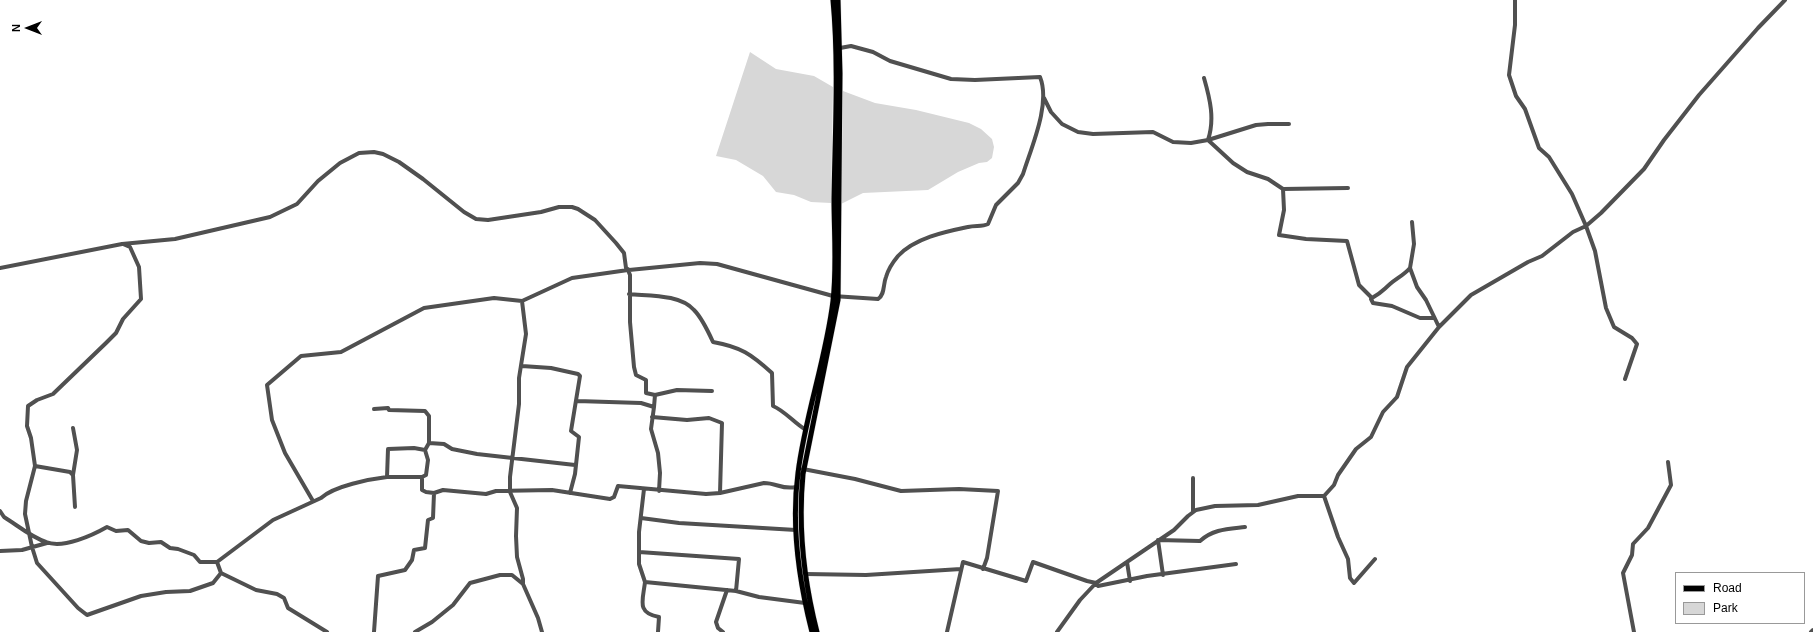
<!DOCTYPE html>
<style>
body{margin:0}
#map{position:relative;width:1813px;height:632px;overflow:hidden;background:#fff;font-family:Helvetica,sans-serif}
canvas{display:block}
.legend{position:absolute;left:1675px;top:572px;width:130px;height:52px;box-sizing:border-box;background:#fff;border:1px solid #999;margin:0;padding:5px 7px;list-style:none;font-size:12px;color:#000}
.legend li{display:flex;align-items:center;gap:8px;height:20px}
.legend b{width:20px;border:1px solid #999}
.north{position:absolute;left:8px;top:8px;width:40px;height:40px;-webkit-text-stroke:3px #fff;paint-order:stroke;rotate:270deg;font-size:11px;font-weight:700;line-height:16px;text-align:center;color:#000}
.north::after{content:'';display:block;margin:auto;width:14px;height:18px;background:#000;clip-path:polygon(50% 0,100% 100%,50% 72%,0 100%)}
</style>
<div id="map">
<canvas width="1813" height="632"></canvas>
<ul class="legend">
<li><b style="height:5px;background:#000"></b>Road</li>
<li><b style="height:11px;background:#d7d7d7"></b>Park</li>
</ul>
<div class="north">N</div>
</div>
<script>
const context = document.querySelector('canvas').getContext('2d');
context.lineJoin = 'round';
function fill(path, color) {
  context.fillStyle = color;
  context.fill(path, 'evenodd');
}
function trace(path, color, width, dash) {
  context.strokeStyle = color;
  context.lineWidth = width;
  context.lineCap = dash ? 'butt' : 'round';
  context.setLineDash(dash || []);
  context.stroke(path);
}
fill(new Path2D(`
 M750 52 776 69 814 76 833 87 831 203 811 202 794 195 776 192 763 176 736 160 716 156Z
 M843 91 875 103 916 110 969 123 981 129 992 139 994 147 992 158 987 162 979 163 958 172 928 190 863 193 841 204Z`), '#d7d7d7');
const major = new Path2D(`
 M812 632C799 581 791 525 798 473 805 416 826 359 833 301 837 267 834 232 834 199 835 134 839 64 833 0
 M817 632C804 581 798 526 803 474L838 300 840 73 838 0`);
trace(major, '#dbdbdb', 6);
trace(new Path2D(`
 M1515 0V25L1509 75 1516 96 1525 109 1539 148 1549 157 1572 194 1586 226 1595 251 1606 308 1614 327 1632 338 1637 344 1625 379
 M1204 78C1210 99 1215 119 1208 140L1233 163 1247 172 1268 179 1283 189 1284 210 1279 235 1306 239 1347 241 1359 285 1372 298C1381 293 1382 291 1390 284 1397 278 1404 275 1410 268
 M1044 98 1051 112 1062 124 1078 132 1093 134 1153 132 1173 142 1191 143 1208 140 1256 125 1268 124H1289
 M1283 189 1348 188
 M1412 222 1414 244 1410 268 1417 287 1426 300 1439 327
 M123 244 130 247 139 267 141 299 123 319 116 333 106 343 53 394 37 400 28 406 27 426 31 438 35 466 26 501 25 514 32 547 37 563 78 608 87 615 141 596 166 592 190 591 213 583 221 573 217 562 273 520 321 498C334 486 370 479 387 477
 M0 268 122 244 175 239 270 217 297 204 318 181 340 163 359 153 374 152 383 154 399 162 423 179 464 212 476 219 488 220 541 212 559 207H572L578 209 595 220 616 243 624 253 626 268 629 270 700 263 717 264 833 296 878 299C885 295 883 284 886 277 888 270 893 262 898 256 915 238 944 232 968 227 975 225 982 227 988 224L996 205 1018 183 1023 174C1031 148 1051 104 1040 77L975 80 951 79 890 61 873 52 851 46 840 48
 M629 294C649 296 680 294 694 310 702 318 708 331 713 342 741 347 751 354 772 373L773 406C785 411 794 423 806 430
 M1372 298 1371 299 1373 303 1392 306 1420 318H1434
 M522 366 551 368 578 374 580 376 571 431 579 437 575 474 570 493
 M655 395 677 390 712 391
 M577 401 641 403 654 407 651 429 658 453 660 473 659 491
 M374 409 388 408 389 410 425 411 429 416V443
 M652 417 687 420 709 418 722 423 720 493
 M73 428 77 450 73 475
 M575 465 477 454 452 449 444 444 429 443 425 450 414 448 388 449 387 477H422V490L426 492 434 493 443 490 486 494 496 491 552 490 610 499 614 497 618 486 706 494 720 493 764 483C777 483 782 490 796 487
 M35 466 70 472 73 475 75 507
 M803 469 855 479 901 491 959 489 998 491 987 558 983 569
 M422 477 426 475 428 460 425 450
 M1193 478V512
 M644 489 639 532V564L645 582 736 591 759 597 805 603
 M1324 496 1338 537 1348 559 1350 578 1354 583 1375 559
 M313 501 285 453 272 420 267 385 301 356 341 352 424 308 494 298 522 301
 M0 511 4 517C17 525 31 537 46 542 63 549 93 535 107 527L116 531 128 530 141 541 149 543 161 542 170 548 178 549 194 555 200 562H217
 M641 518 679 523 796 530
 M0 551 22 550 47 543
 M639 552 739 559 736 591
 M1127 562 1130 581
 M221 573 256 590 277 594 284 598 288 608 327 632
 M806 574 866 575 961 569
 M1163 575 1158 540 1200 541C1213 529 1228 529 1245 527
 M645 582C643 600 636 613 659 617L658 632
 M374 632 378 576 405 570 412 560 414 550 425 548 428 520 433 518 434 493
 M415 632 432 622 453 605 470 583 500 575H512L523 584
 M542 632 538 618 523 584V579L517 557 516 536 517 508 510 492V477L519 404V378L526 334 522 301 572 278 628 270 630 275V322L634 367 636 375 646 380V393L655 395 654 407
 M723 632 718 628 716 622 727 590
 M947 632 963 562 1026 581 1033 562 1087 581 1096 583 1098 586 1147 576 1236 564
 M1057 632 1080 600 1096 583 1174 530 1188 516 1196 510 1215 506 1258 505 1298 496H1324L1334 485 1338 475 1356 449 1371 437 1383 412 1397 397 1407 367 1439 327 1471 295 1528 262 1542 256 1573 232 1586 226 1601 213 1644 169 1664 140 1699 95 1758 28 1785 0
 M1634 632 1623 573 1632 555 1633 544 1648 528 1671 485 1668 462
 M1811 632 1813 630`), '#505050', 4);
trace(major, '#000', 5);
</script>
